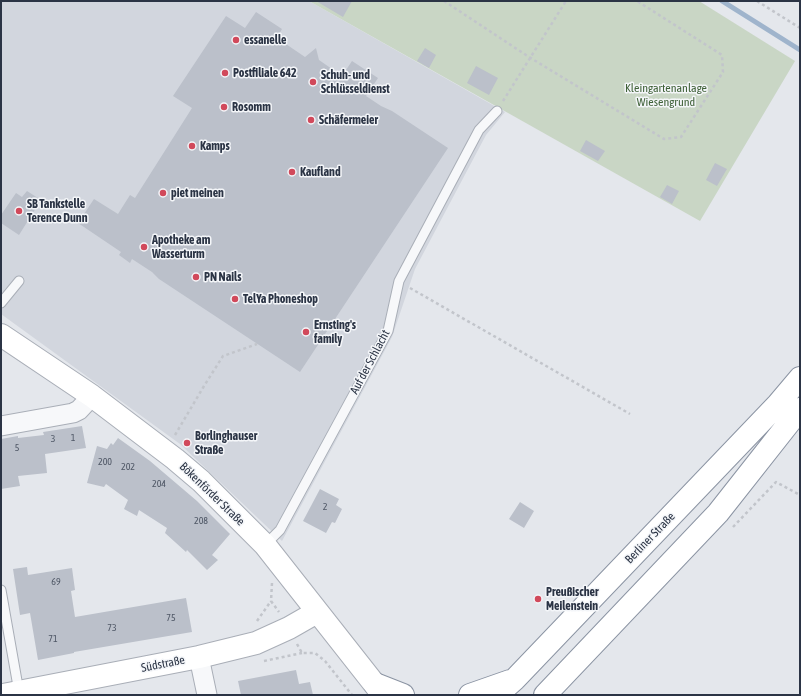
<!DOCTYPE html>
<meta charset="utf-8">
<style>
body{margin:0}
#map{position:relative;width:801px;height:696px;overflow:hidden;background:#e4e7ec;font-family:"Asap Condensed",sans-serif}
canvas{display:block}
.frame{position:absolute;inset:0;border:2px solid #2b3445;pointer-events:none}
</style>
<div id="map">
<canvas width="801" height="696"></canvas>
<div class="frame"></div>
</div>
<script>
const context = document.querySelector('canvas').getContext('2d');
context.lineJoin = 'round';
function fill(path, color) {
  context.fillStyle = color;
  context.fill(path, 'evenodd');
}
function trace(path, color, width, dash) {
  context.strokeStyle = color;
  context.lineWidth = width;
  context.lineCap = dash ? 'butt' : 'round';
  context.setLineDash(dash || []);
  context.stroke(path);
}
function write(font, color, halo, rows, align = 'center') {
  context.font = font + ' "Asap Condensed",sans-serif';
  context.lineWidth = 3;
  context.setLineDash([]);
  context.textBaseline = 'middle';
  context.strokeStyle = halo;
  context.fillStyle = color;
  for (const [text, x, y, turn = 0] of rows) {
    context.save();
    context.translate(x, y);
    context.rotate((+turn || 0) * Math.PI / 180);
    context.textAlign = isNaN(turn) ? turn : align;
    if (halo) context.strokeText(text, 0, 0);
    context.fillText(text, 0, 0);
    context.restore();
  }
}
fill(new Path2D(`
 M4 1H309L505 112 486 135 415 269 392 337 282 541 180 444 1 314V2Z`), '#d2d6de');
fill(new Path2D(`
 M309 1H699L795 61 700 221Z`), '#c9d6c5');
trace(new Path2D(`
 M722 1 800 50`), '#9fb4cc', 5);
fill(new Path2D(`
 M316 1H352L343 17Z
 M256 12 282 29 277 38 305 57 316 48 319 60 342 76 352 61 378 78 366 96 381 106 392 111 448 148 300 372 159 279 152 272 132 259 130 263 119 255 121 252 78 223 94 199 118 214 130 195 135 198 192 108 173 96 226 16 245 28Z
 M425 48 436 55 429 68 417 61Z
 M476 66 498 78 489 95 467 83Z
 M586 140 605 151 598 161 580 151Z
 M715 163 727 169 717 186 706 180Z
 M667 185 679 191 672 204 660 197Z
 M27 191 41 200 19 235 1 223V215L16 193 22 197Z
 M82 426 86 448 45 454 47 473 18 476 20 486 1 489V439L18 436V438L44 435 43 432Z
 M118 438 150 461 197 501 230 534 212 555 218 560 207 570 187 550 186 552 165 533 167 528 139 510 137 516 124 509 128 500 106 484 104 487 87 483 97 446 107 449 111 443 113 445Z
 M320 489 339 499 336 505 342 509 335 523 332 522 326 533 303 521Z
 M520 502 534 511 524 528 509 519Z
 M27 567 28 575 72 568 75 590 71 591 75 617 186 598 192 632 74 652V653L38 660 30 613 20 615 13 569Z
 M296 670 299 684 310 682 313 695H241L238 681Z`), '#bbc0ca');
const lane = new Path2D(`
 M1 303 19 281
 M265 545 280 530 388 331 399 281 479 130 497 111
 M1 590 19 692`);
const street = new Path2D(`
 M1 426 73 413 79 410 92 396
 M199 657 207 695`);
const secondary = new Path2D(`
 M1 335 92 396 175 459 201 481 265 545 383 695
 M3 695 199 657 256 643 289 628 317 612`);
const highway = new Path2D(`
 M375 684 403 695
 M470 695 510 681
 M497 695 515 679 778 404 800 378
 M545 695 718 513 800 409`);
trace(lane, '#a9aeb7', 11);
trace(street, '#a9aeb7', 21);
trace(secondary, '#a9aeb7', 24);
trace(highway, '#8b94a3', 24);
trace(new Path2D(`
 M444 1 529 57 664 139 681 137 723 72 722 55 637 1
 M757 1 800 28
 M503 101 566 1
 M410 288 630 414
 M175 435 204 386 223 356 257 344
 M733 527 776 482 800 495
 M272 583 271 601 279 612
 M257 621 271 601
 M297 644 302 653H315L325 661 352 695
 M264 661 302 653`), '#c2c5cb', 2.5, [3, 3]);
trace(lane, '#f7f8fa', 9);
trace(street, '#f7f8fa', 19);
trace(secondary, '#fff', 22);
trace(highway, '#fff', 22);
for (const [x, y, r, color] of [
 [236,40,4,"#d1495b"],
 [225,73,4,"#d1495b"],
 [313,82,4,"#d1495b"],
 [224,107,4,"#d1495b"],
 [311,120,4,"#d1495b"],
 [192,146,4,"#d1495b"],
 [292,172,4,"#d1495b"],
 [163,193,4,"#d1495b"],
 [19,211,4,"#d1495b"],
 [144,247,4,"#d1495b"],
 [196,277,4,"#d1495b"],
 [235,299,4,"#d1495b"],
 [306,332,4,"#d1495b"],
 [187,443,4,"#d1495b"],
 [538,599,4,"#d1495b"]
]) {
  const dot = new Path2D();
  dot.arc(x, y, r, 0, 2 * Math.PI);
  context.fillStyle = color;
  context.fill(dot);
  trace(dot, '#f4f6f9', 1.5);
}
write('10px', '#4f5766', null, [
 ["1",73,438],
 ["3",53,439],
 ["5",17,448],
 ["200",105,462],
 ["202",128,467],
 ["204",159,484],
 ["2",325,507],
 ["208",201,521],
 ["69",56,582],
 ["75",171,618],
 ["73",112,628],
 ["71",53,639]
]);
write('bold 12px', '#2b3445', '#f4f6f9', [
 ["essanelle",244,40],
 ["Postfiliale 642",233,73],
 ["Schuh- und",321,75],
 ["Schlüsseldienst",321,89],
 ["Rosomm",232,107],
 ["Schäfermeier",319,120],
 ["Kamps",200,146],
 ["Kaufland",300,172],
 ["piet meinen",171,193],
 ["SB Tankstelle",27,204],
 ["Terence Dunn",27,218],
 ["Apotheke am",152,240],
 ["Wasserturm",152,254],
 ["PN Nails",204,277],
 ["TelYa Phoneshop",243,299],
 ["Ernsting's",314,325],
 ["family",314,339],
 ["Borlinghauser",195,436],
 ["Straße",195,450],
 ["Preußischer",546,592],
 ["Meilenstein",546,606]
], 'left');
write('12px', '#3f6138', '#f4f6f9', [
 ["Kleingartenanlage",666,88],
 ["Wiesengrund",666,102]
]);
write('12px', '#2b3445', '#f4f6f9', [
 ["Auf der Schlacht",370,362,-62],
 ["Bökenförder Straße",212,494,44],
 ["Berliner Straße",650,538,-46],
 ["Südstraße",163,664,-11]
]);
</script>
